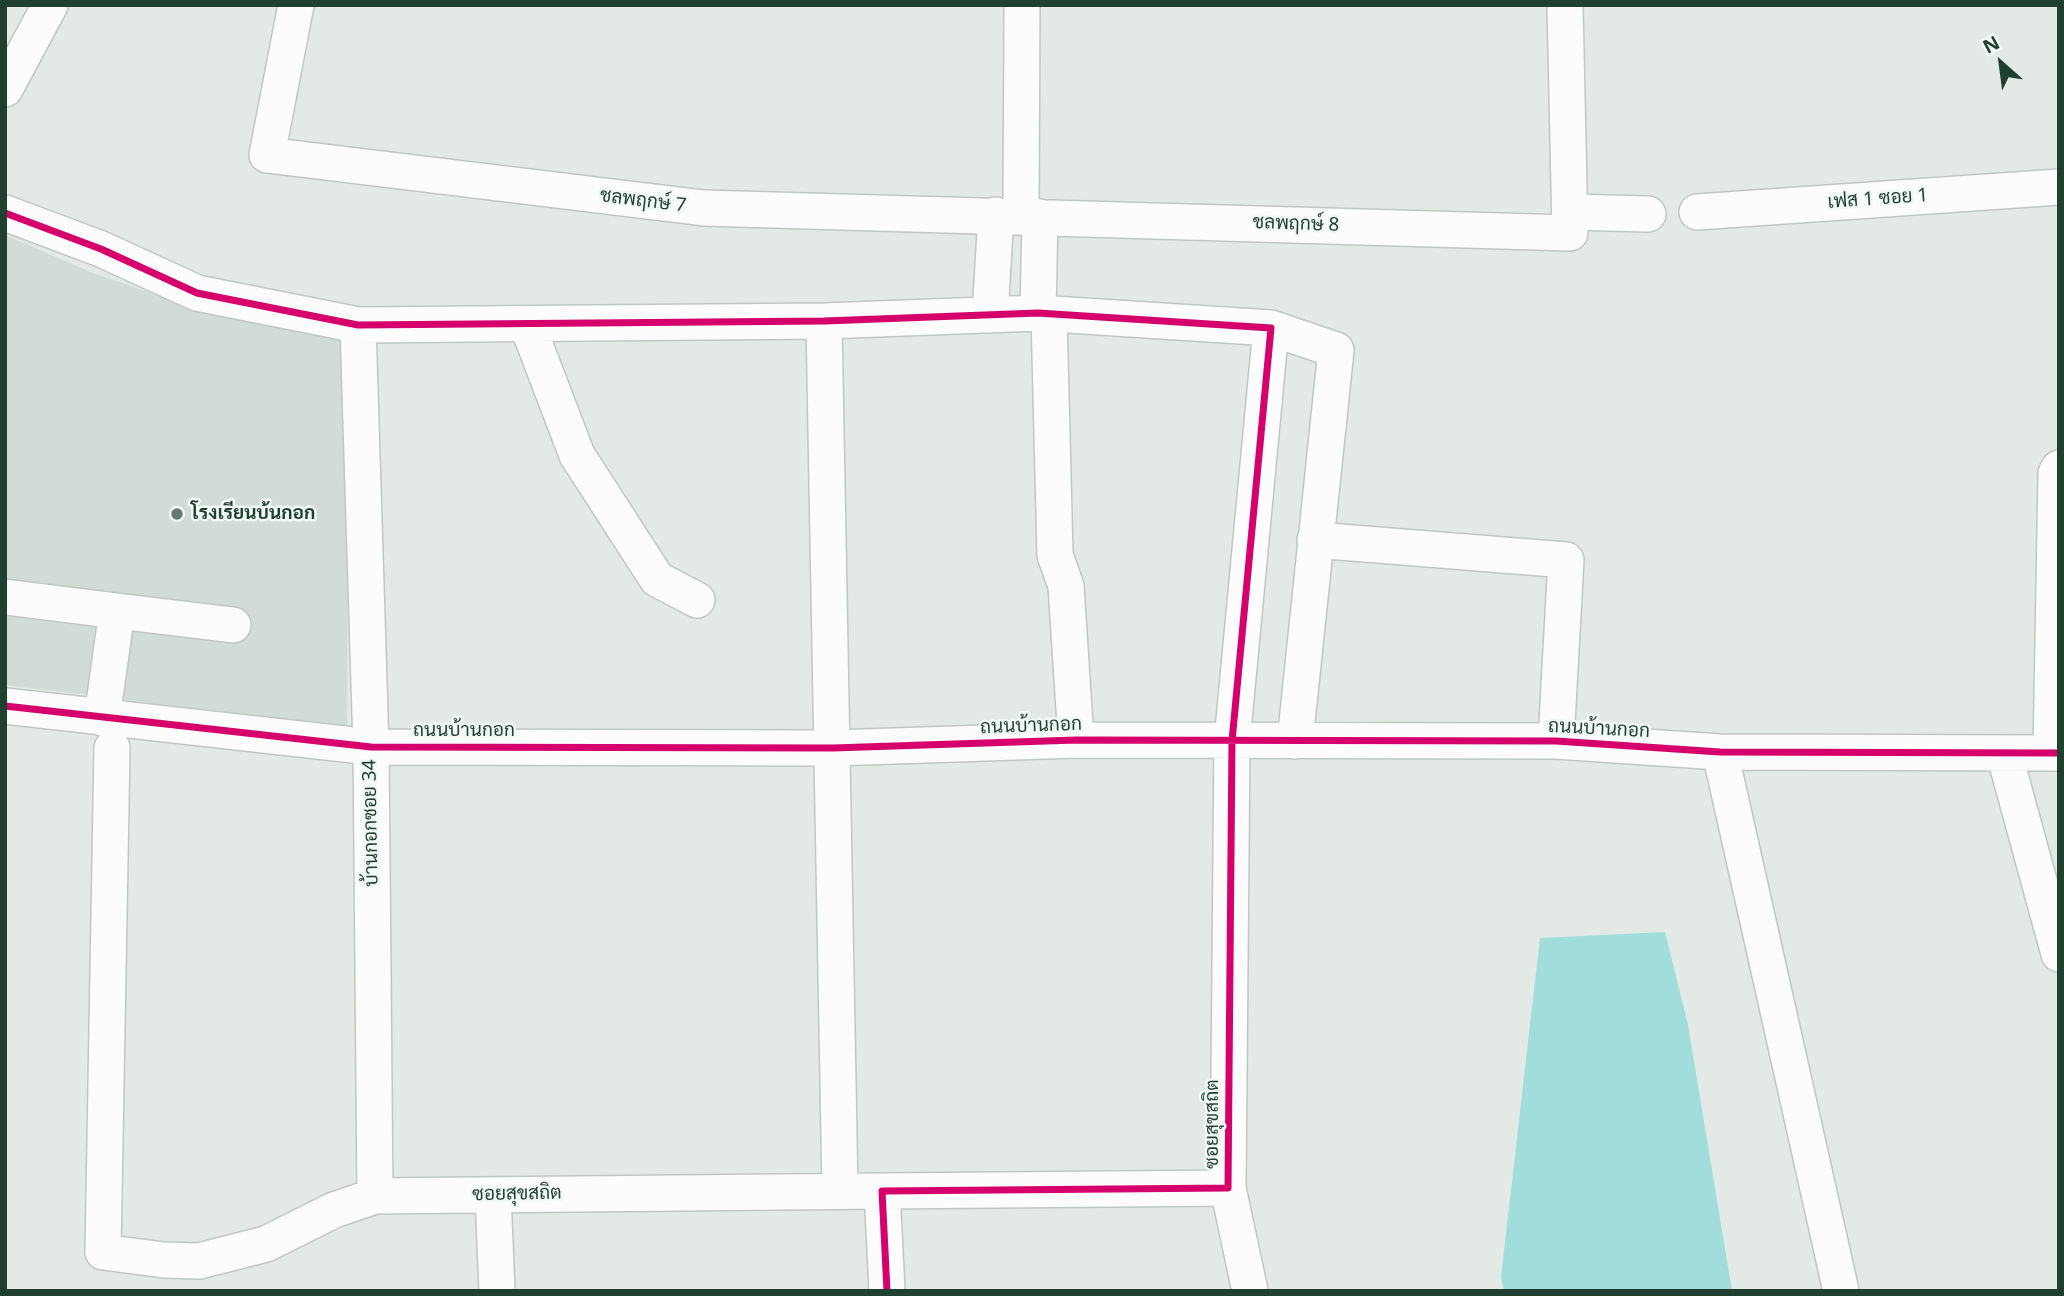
<!DOCTYPE html>
<meta charset="utf-8">
<style>
body{margin:0}
#map{position:relative;width:2064px;height:1296px;overflow:hidden;background:#e3eae6;font-family:"Noto Sans",sans-serif}
canvas{display:block}
.frame{position:absolute;inset:0;border:7px solid #1f3f31;pointer-events:none}
.north{position:absolute;left:1966px;top:28px;width:70px;height:70px;-webkit-text-stroke:5px #f1f9f4;paint-order:stroke;rotate:332deg;font-size:19px;font-weight:700;line-height:28px;text-align:center;color:#1f3f31}
.north::after{content:'';display:block;margin:auto;width:24px;height:32px;background:#1f3f31;clip-path:polygon(50% 0,100% 100%,50% 72%,0 100%)}
</style>
<div id="map">
<canvas width="2064" height="1296"></canvas>
<div class="frame"></div>
<div class="north">N</div>
</div>
<script>
const context = document.querySelector('canvas').getContext('2d');
context.lineJoin = 'round';
function fill(path, color) {
  context.fillStyle = color;
  context.fill(path, 'evenodd');
}
function trace(path, color, width, dash) {
  context.strokeStyle = color;
  context.lineWidth = width;
  context.lineCap = dash ? 'butt' : 'round';
  context.setLineDash(dash || []);
  context.stroke(path);
}
function write(font, color, halo, rows, align = 'center') {
  context.font = font + ' "Noto Sans",Sarabun,sans-serif';
  context.lineWidth = 5;
  context.setLineDash([]);
  context.textBaseline = 'middle';
  context.strokeStyle = halo;
  context.fillStyle = color;
  for (const [text, x, y, turn = 0] of rows) {
    context.save();
    context.translate(x, y);
    context.rotate((+turn || 0) * Math.PI / 180);
    context.textAlign = isNaN(turn) ? turn : align;
    if (halo) context.strokeText(text, 0, 0);
    context.fillText(text, 0, 0);
    context.restore();
  }
}
fill(new Path2D(`
 M5 235 93 273 198 309 349 342 347 727 5 685Z`), '#d0dcd5');
fill(new Path2D(`
 M1665 932 1688 1025 1732 1291H1504L1501 1277 1540 938Z`), '#a0dddb');
const minor = new Path2D(`
 M296 5 267 155 704 208 1570 233 1565 5
 M5 89 50 5
 M1570 212 1648 214
 M1697 212 2059 187
 M5 213 101 249 197 293 358 325 824 321 1038 313 1271 328 1232 741 1228 1188 882 1191 887 1291
 M1021 216 1022 5
 M1038 313 1040 217
 M1049 314 1055 555 1066 586 1076 740
 M990 315 996 215
 M824 321 840 1191
 M527 324 577 455 657 579 697 600
 M358 325 371 747 375 1196
 M1271 328 1336 350 1295 741
 M1315 540 1566 560 1556 741
 M5 597 117 611 102 718
 M117 611 233 625
 M5 706 371 747 833 748 1076 740 1556 741 1720 752 2059 753
 M112 748 103 1252 164 1260 199 1261 266 1244 334 1210 375 1196 882 1191
 M1720 752 1841 1291
 M2004 753 2059 954
 M2051 753 2056 473 2059 468
 M1228 1188 1250 1291
 M493 1195 497 1291`);
trace(minor, '#c0c7c3', 38);
trace(minor, '#fbfcfb', 35);
trace(new Path2D(`
 M5 213 101 249 197 293 358 325 824 321 1038 313 1271 328 1232 741 1228 1188 882 1191 887 1291
 M5 706 371 747 833 748 1076 740 1556 741 1720 752 2059 753`), '#d6006c', 7);
for (const [x, y, r, color] of [
 [177,514,7,"#647b70"]
]) {
  const dot = new Path2D();
  dot.arc(x, y, r, 0, 2 * Math.PI);
  context.fillStyle = color;
  context.fill(dot);
  trace(dot, '#f1f9f4', 2.5);
}
write('19px', '#1f3f31', '#f1f9f4', [
 ["เฟส 1 ซอย 1",1878,199,-4],
 ["ชลพฤกษ์ 7",643,201,7],
 ["ชลพฤกษ์ 8",1296,224,2],
 ["ถนนบ้านกอก",1031,726,-2],
 ["ถนนบ้านกอก",1599,729,3],
 ["ถนนบ้านกอก",464,731],
 ["บ้านกอกซอย 34",371,823,-91],
 ["ซอยสุขสถิต",1213,1124,-90],
 ["ซอยสุขสถิต",517,1194,-1]
]);
write('bold 19px', '#1f3f31', '#f1f9f4', [
 ["โรงเรียนบ้นกอก",191,514]
], 'left');
</script>
